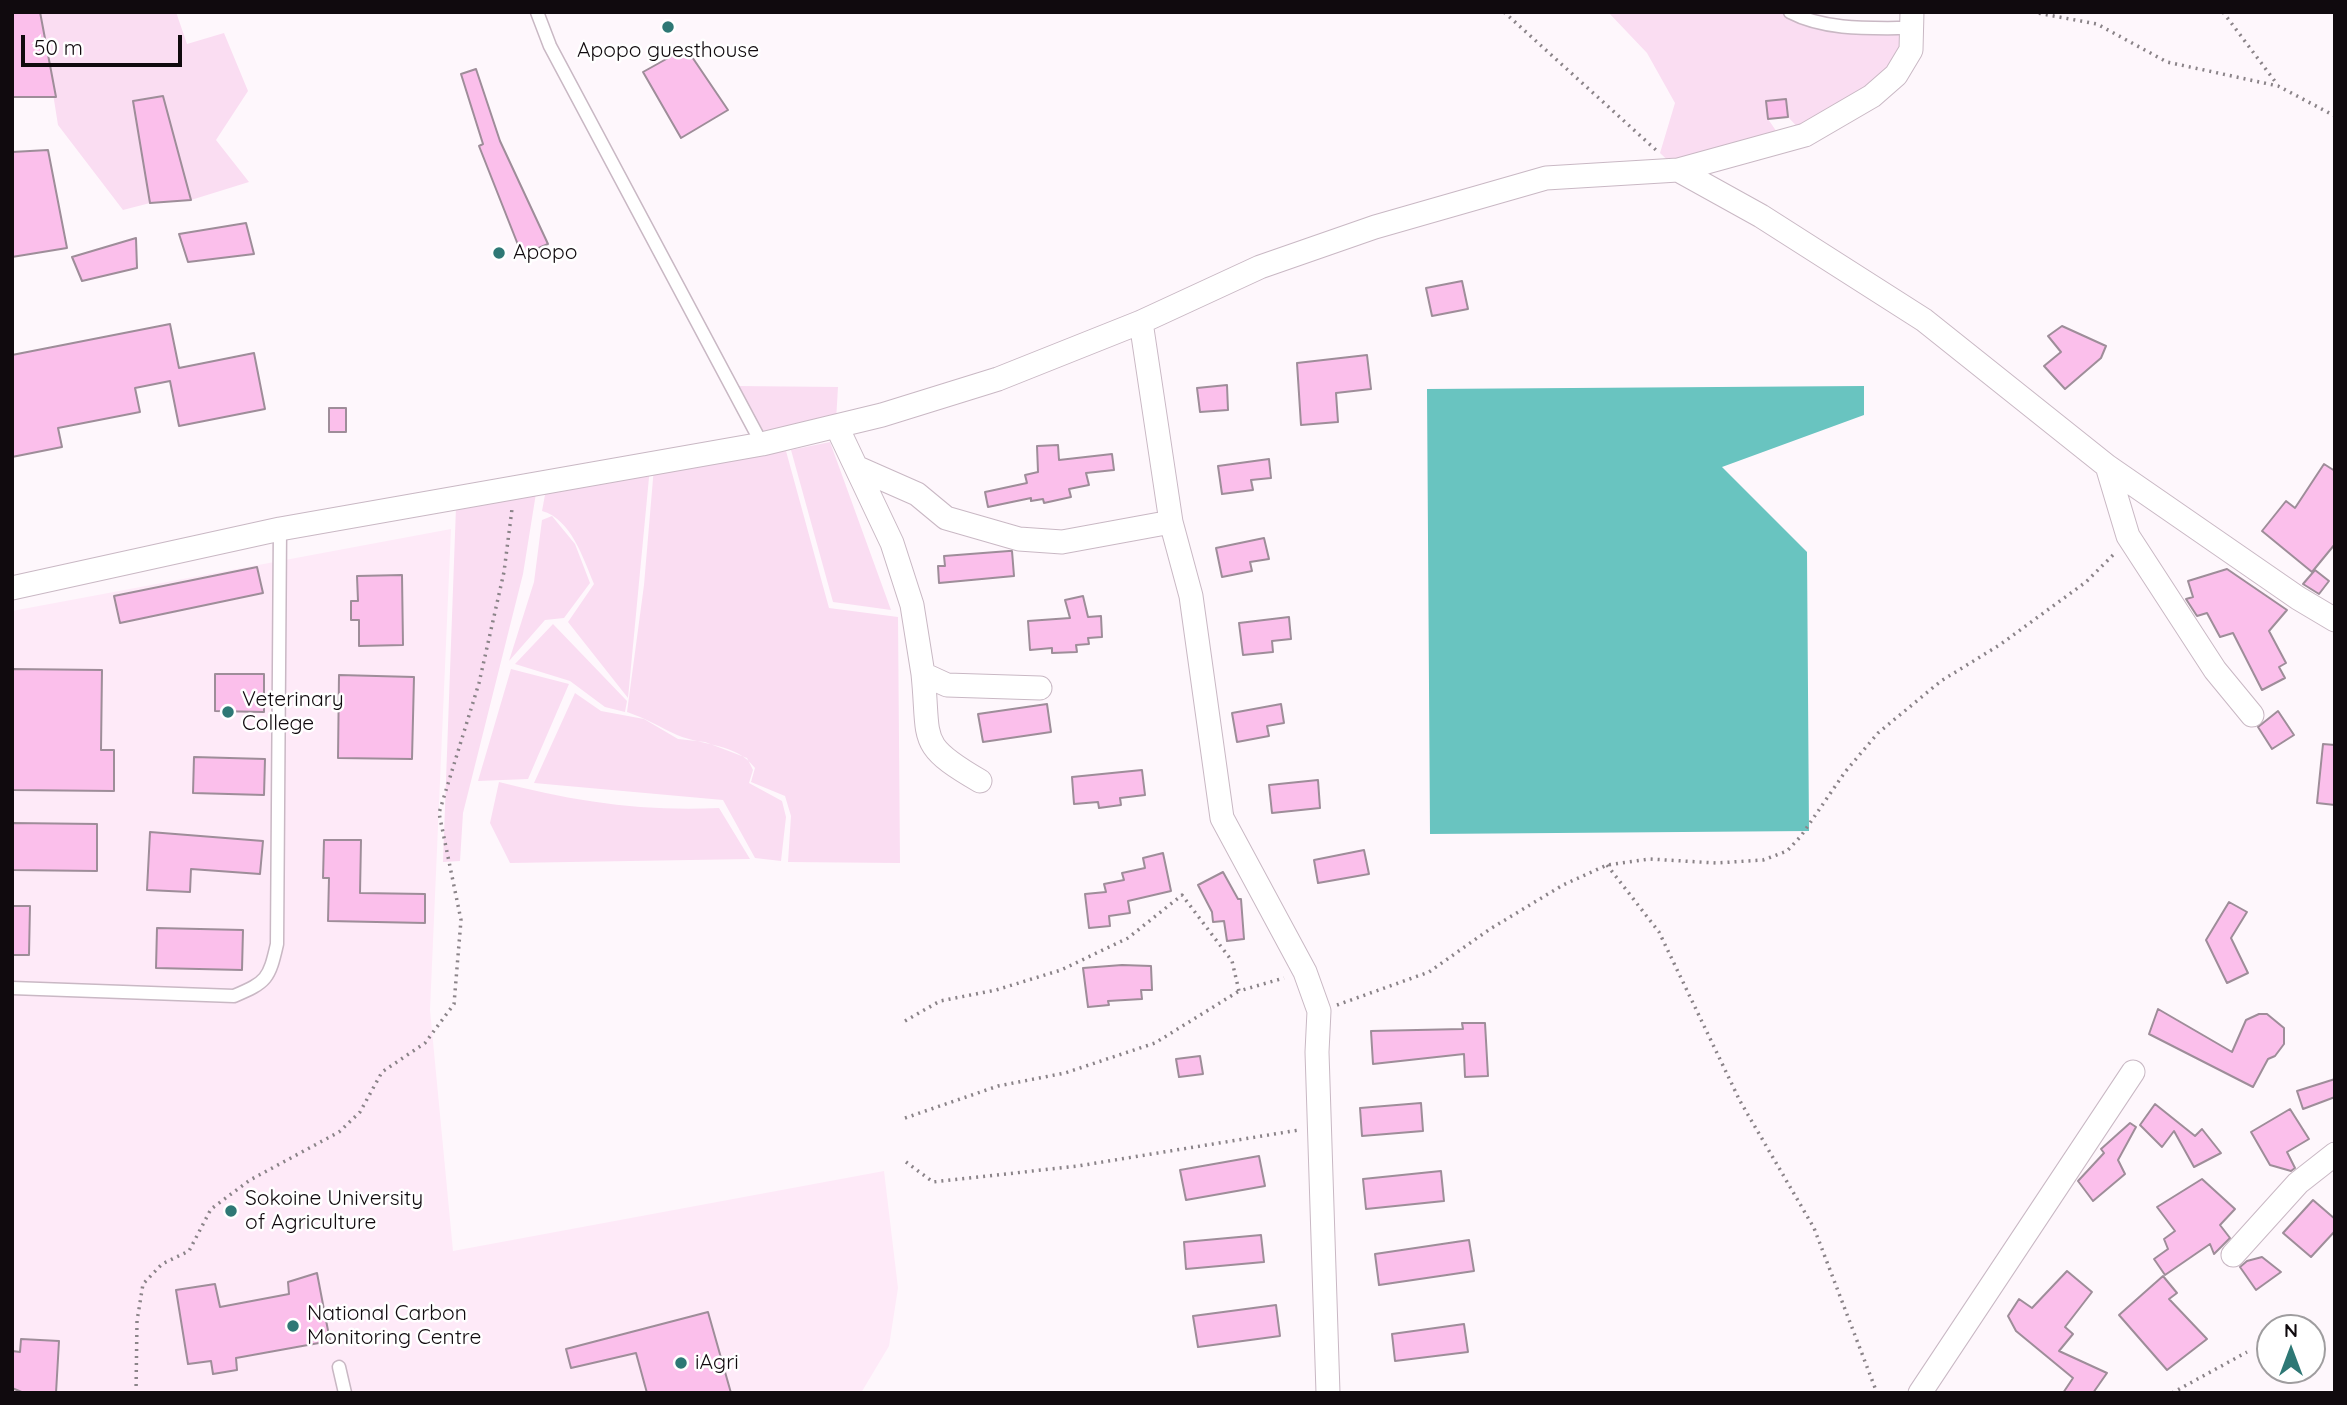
<!DOCTYPE html>
<style>
body{margin:0}
#map{position:relative;width:2347px;height:1405px;overflow:hidden;background:#fef7fc;font-family:Quicksand,sans-serif}
canvas{display:block}
.frame{position:absolute;inset:0;border:14px solid #100a0e;pointer-events:none}
.north{position:absolute;left:2256px;top:1314px;width:70px;height:70px;box-sizing:border-box;background:#fff;border:2px solid #9f9d9f;border-radius:50%;rotate:0deg;font-size:19px;font-weight:700;line-height:28px;text-align:center;color:#100a0e}
.north::after{content:'';display:block;margin:auto;width:24px;height:32px;background:#2e7875;clip-path:polygon(50% 0,100% 100%,50% 72%,0 100%)}
.scale{position:absolute;left:21px;top:35px;width:161px;height:32px;box-sizing:border-box;border:4px solid #100a0e;border-top:0;padding-left:9px;font-size:21px;line-height:24px;white-space:nowrap;color:#100a0e;-webkit-text-stroke:5px #fff;paint-order:stroke}
</style>
<div id="map">
<canvas width="2347" height="1405"></canvas>
<div class="frame"></div>
<div class="north">N</div>
<div class="scale">50 m</div>
</div>
<script>
const context = document.querySelector('canvas').getContext('2d');
context.lineJoin = 'round';
function fill(path, color) {
  context.fillStyle = color;
  context.fill(path, 'evenodd');
}
function trace(path, color, width, dash) {
  context.strokeStyle = color;
  context.lineWidth = width;
  context.lineCap = dash ? 'butt' : 'round';
  context.setLineDash(dash || []);
  context.stroke(path);
}
function write(font, color, halo, rows, align = 'center') {
  context.font = font + ' Quicksand,sans-serif';
  context.lineWidth = 5;
  context.setLineDash([]);
  context.textBaseline = 'middle';
  context.strokeStyle = halo;
  context.fillStyle = color;
  for (const [text, x, y, turn = 0] of rows) {
    context.save();
    context.translate(x, y);
    context.rotate((+turn || 0) * Math.PI / 180);
    context.textAlign = isNaN(turn) ? turn : align;
    if (halo) context.strokeText(text, 0, 0);
    context.fillText(text, 0, 0);
    context.restore();
  }
}
fill(new Path2D(`
 M451 529 430 1010 453 1251 884 1171 898 1288 889 1346 861 1393H12V611Z`), '#feeaf8');
fill(new Path2D(`
 M40 12H176L187 44 224 33 248 91 216 140 249 182 191 200 163 96 134 100 150 203 123 210 58 125Z
 M1608 12H1790L1805 20 1912 28 1896 75 1805 135 1788 117 1786 99 1767 101 1768 119 1783 141 1678 170 1660 153 1675 103 1647 53Z
 M737 386 838 387 836 421 764 438Z
 M830 442 891 610 833 602 791 450Z
 M786 451 829 608 898 617 900 863 788 862 791 816 785 796 751 782 755 768C736 743 704 746 677 735 660 727 645 718 627 712L644 585 654 467Z
 M650 467 628 698 568 622 594 584C583 558 571 519 542 511L547 484Z
 M537 487 523 574 463 813 460 861 443 862 456 507Z
 M552 516 575 544 590 583 564 618 545 620 509 661 534 582 542 520Z
 M553 624 627 701 625 712 605 707 570 681 515 664Z
 M511 669 569 684 528 779 478 781Z
 M575 693 601 711 644 719 678 739 705 742 747 758 753 770 749 783 782 801 786 817 781 861 755 858 723 800 534 783Z
 M499 782C571 801 644 812 719 808L750 859 510 863 490 823Z`), '#faddf2');
fill(new Path2D(`
 M1864 386V415L1722 467 1807 552 1809 831 1430 834 1427 389Z`), '#69c4c0');
const building = new Path2D(`
 M12 12H40L56 97H12Z
 M686 48 728 110 681 138 643 72Z
 M476 69 500 141 548 244 522 255 479 146 483 144 461 74Z
 M163 96 191 200 150 203 133 101Z
 M1786 99 1788 117 1768 119 1766 101Z
 M48 150 67 248 12 257V152Z
 M246 223 254 254 188 262 179 234Z
 M136 238 137 268 82 281 72 257Z
 M1462 281 1468 309 1432 316 1426 288Z
 M170 324 179 368 254 353 265 409 179 426 170 381 135 388 140 412 58 428 62 447 12 457V355Z
 M2062 326 2106 346 2101 358 2065 389 2044 366 2061 352 2048 336Z
 M1367 355 1371 389 1336 393 1338 422 1301 425 1297 363Z
 M1227 385 1228 410 1200 412 1197 388Z
 M329 408H346V432H329Z
 M1058 445 1059 460 1112 454 1114 470 1086 473 1089 485 1069 489 1071 497 1044 503 1043 499 1031 501V498L988 507 985 492 1027 483 1025 475 1038 472 1037 446Z
 M1269 459 1271 478 1251 480 1253 490 1222 494 1218 466Z
 M2324 464 2335 471V544L2312 572 2262 531 2286 501 2295 508Z
 M1264 538 1269 559 1250 562 1252 571 1222 577 1216 548Z
 M1009 551H1012L1014 576 939 583 938 566H945L944 556Z
 M257 567 263 593 120 623 114 596Z
 M2227 569 2287 610 2269 631 2286 663 2279 667 2285 678 2262 690 2233 633 2220 637 2207 613 2197 616 2186 599 2193 597 2188 581Z
 M2315 570 2329 581 2319 594 2303 584Z
 M402 575 403 645 359 646V620H351V601H358L357 576Z
 M1083 596 1088 617 1101 616 1102 637 1088 638 1089 644 1076 645 1077 652 1052 653V648L1030 650 1028 621 1070 618 1065 600Z
 M1289 617 1291 639 1272 641 1273 652 1243 655 1239 623Z
 M12 669 102 670 101 750H114V791L12 790Z
 M215 674H264V712L215 711Z
 M339 675 414 677 412 759 338 758Z
 M1047 704 1051 732 983 742 978 714Z
 M1281 704 1284 723 1267 726 1269 736 1237 742 1232 713Z
 M2278 711 2294 735 2272 749 2258 727Z
 M2323 744 2335 745V805L2317 803Z
 M194 757 265 759 264 795 193 793Z
 M1142 770 1145 795 1120 798 1121 805 1099 808 1098 802 1074 804 1072 777Z
 M1318 780 1320 808 1272 813 1269 785Z
 M12 823 97 824V871L12 870Z
 M150 832 263 841 260 874 191 869 190 892 147 890Z
 M324 840H361L360 893 425 894V923L328 921 329 878H323Z
 M1364 850 1369 874 1318 883 1314 860Z
 M1163 853 1171 891 1128 901 1130 913 1109 916 1110 926 1089 928 1085 894 1106 892 1104 884 1124 880 1122 873 1145 868 1143 858Z
 M1223 872 1238 899H1241L1244 939 1227 941 1224 921 1213 922 1212 912 1198 885Z
 M2229 902 2247 912 2231 938 2248 973 2227 983 2206 940Z
 M12 906H30L29 955H12Z
 M157 928 243 930 242 970 156 968Z
 M1122 965 1151 966 1152 990H1141L1142 999 1108 1001 1109 1005 1088 1007 1083 968Z
 M2158 1009 2232 1052 2246 1020 2259 1014H2267L2284 1028V1044L2275 1056 2268 1059 2253 1087 2149 1034Z
 M1462 1023H1485L1488 1076 1465 1077 1464 1054 1373 1064 1371 1031 1463 1029Z
 M1200 1056 1203 1074 1179 1077 1176 1059Z
 M2335 1079V1097L2303 1109 2297 1091Z
 M1421 1103 1423 1131 1362 1136 1360 1108Z
 M2155 1104 2195 1136 2202 1129 2221 1153 2194 1167 2174 1131 2162 1147 2140 1125Z
 M2290 1109 2309 1139 2287 1152 2295 1168 2291 1171 2270 1165 2251 1132Z
 M2130 1123 2136 1127 2118 1160 2125 1174 2093 1201 2078 1181 2104 1153 2101 1149Z
 M1259 1156 1265 1186 1186 1200 1180 1170Z
 M1441 1171 1444 1201 1366 1209 1363 1179Z
 M2202 1179 2235 1209 2220 1225 2230 1238 2214 1254 2210 1244 2165 1275 2154 1259 2168 1249 2164 1239 2175 1231 2157 1207Z
 M2313 1200 2335 1219V1231L2311 1257 2283 1233Z
 M1261 1235 1264 1262 1186 1269 1184 1242Z
 M1469 1240 1474 1271 1379 1285 1375 1254Z
 M2262 1257 2281 1272 2256 1290 2240 1267 2247 1261Z
 M2067 1271 2092 1292 2065 1327 2073 1334 2059 1351 2107 1373 2093 1393H2063L2073 1378 2016 1331 2008 1316 2019 1299 2032 1308Z
 M317 1273 330 1341 236 1358 237 1370 213 1374 211 1361 188 1364 176 1290 215 1284 220 1307 289 1294 288 1282Z
 M2163 1276 2177 1293 2169 1299 2207 1339 2167 1370 2119 1315Z
 M1276 1305 1280 1336 1198 1347 1193 1316Z
 M708 1312 731 1393H647L636 1353 571 1368 566 1349Z
 M1464 1324 1468 1352 1395 1361 1392 1334Z
 M21 1339 59 1341 56 1393H24L12 1388V1351L20 1352Z`);
fill(building, '#fbbfeb');
trace(building, '#9e8d99', 2);
const lane = new Path2D(`
 M537 12 550 46 762 444
 M1790 12C1826 31 1873 28 1912 28
 M12 988 234 996C267 982 269 979 277 944L280 529
 M339 1367 345 1393`);
const street = new Path2D(`
 M1678 170 1805 135 1872 96 1896 75 1911 50 1912 12
 M1141 322 1171 522 1191 596 1222 818 1305 972 1319 1011 1317 1052 1328 1393
 M837 427 892 543 912 605 923 674 947 685 1040 688
 M2107 466 2128 536 2215 670 2252 715
 M858 468 917 494 946 518 1019 539 1062 542 1171 522
 M12 588 280 529 762 444 882 415 998 379 1141 322 1260 267 1375 227 1546 178 1678 170 1761 216 1924 320 2107 466 2298 598 2335 620
 M923 674C930 741 916 744 980 781
 M2233 1255 2298 1183 2335 1154
 M1920 1393 2133 1072`);
trace(lane, '#c9b8c4', 15);
trace(street, '#c9b8c4', 25);
trace(new Path2D(`
 M1504 12 1656 150
 M2032 12 2097 24 2167 62 2278 86 2335 116
 M2223 12 2277 84
 M1607 865 1659 932 1740 1101 1814 1228 1877 1393
 M1337 1005 1429 972 1490 929 1563 885 1607 865 1650 859 1716 863 1763 860 1787 851 1801 836 1845 772 1878 733 1941 681 2001 644 2086 582 2114 554
 M905 1021 940 1001 996 990 1061 970 1128 938 1182 895 1232 961 1239 991 1284 978
 M905 1118 998 1086 1065 1073 1155 1043 1239 991
 M906 1162 933 1182 1078 1166 1299 1130
 M136 1393 137 1321 143 1284 162 1264 189 1251 211 1209 250 1180 339 1132 360 1112 382 1072 425 1043 454 1004 461 920 439 813 479 683 504 572 512 509
 M2172 1393 2247 1352`), '#8a8388', 3.5, [2, 5]);
trace(lane, '#fff', 12);
trace(street, '#fff', 23);
for (const [x, y, r, color] of [
 [668,27,7,"#2e7875"],
 [499,253,7,"#2e7875"],
 [228,712,7,"#2e7875"],
 [231,1211,7,"#2e7875"],
 [293,1326,7,"#2e7875"],
 [681,1363,7,"#2e7875"]
]) {
  const dot = new Path2D();
  dot.arc(x, y, r, 0, 2 * Math.PI);
  context.fillStyle = color;
  context.fill(dot);
  trace(dot, '#fff', 2.5);
}
write('21px', '#100a0e', '#fff', [
 ["Apopo guesthouse",668,51,"center"],
 ["Apopo",513,253],
 ["Veterinary",242,700],
 ["College",242,724],
 ["Sokoine University",245,1199],
 ["of Agriculture",245,1223],
 ["National Carbon",307,1314],
 ["Monitoring Centre",307,1338],
 ["iAgri",695,1363]
], 'left');
</script>
